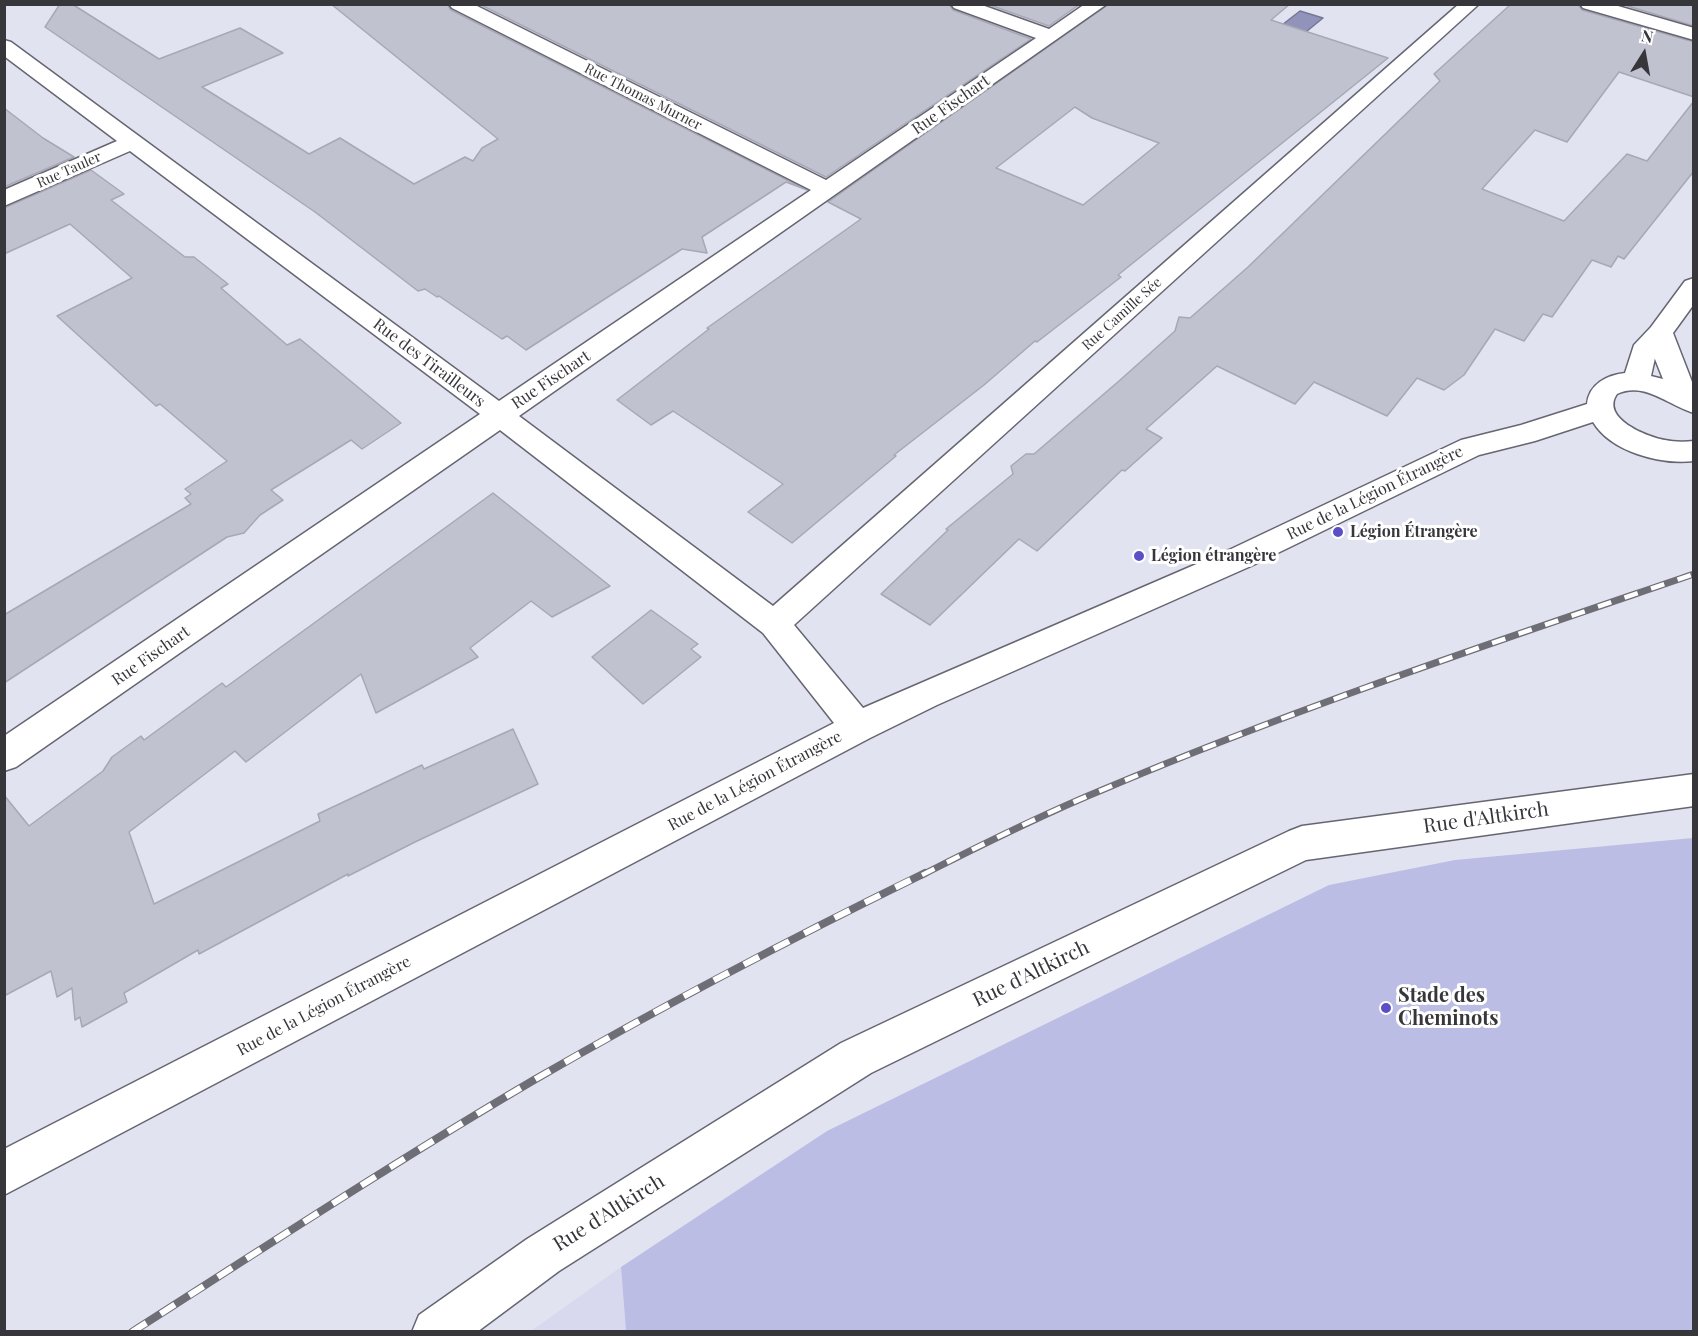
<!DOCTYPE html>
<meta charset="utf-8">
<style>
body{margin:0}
#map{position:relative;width:1698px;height:1336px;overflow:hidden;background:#e2e3f1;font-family:"Playfair Display",serif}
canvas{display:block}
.frame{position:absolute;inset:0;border:6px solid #36363b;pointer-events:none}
.north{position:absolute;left:1614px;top:24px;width:60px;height:60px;-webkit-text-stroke:4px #fff;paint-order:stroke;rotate:11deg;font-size:16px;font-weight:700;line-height:24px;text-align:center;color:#36363b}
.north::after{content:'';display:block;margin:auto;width:21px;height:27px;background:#36363b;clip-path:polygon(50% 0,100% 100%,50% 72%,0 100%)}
</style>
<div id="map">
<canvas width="1698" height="1336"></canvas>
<div class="frame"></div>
<div class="north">N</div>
</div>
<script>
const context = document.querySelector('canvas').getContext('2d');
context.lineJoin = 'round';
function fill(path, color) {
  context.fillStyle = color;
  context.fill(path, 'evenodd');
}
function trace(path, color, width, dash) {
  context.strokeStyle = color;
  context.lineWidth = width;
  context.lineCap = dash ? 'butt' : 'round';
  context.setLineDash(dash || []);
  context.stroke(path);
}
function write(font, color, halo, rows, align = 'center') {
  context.font = font + ' "Playfair Display",serif';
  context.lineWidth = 6;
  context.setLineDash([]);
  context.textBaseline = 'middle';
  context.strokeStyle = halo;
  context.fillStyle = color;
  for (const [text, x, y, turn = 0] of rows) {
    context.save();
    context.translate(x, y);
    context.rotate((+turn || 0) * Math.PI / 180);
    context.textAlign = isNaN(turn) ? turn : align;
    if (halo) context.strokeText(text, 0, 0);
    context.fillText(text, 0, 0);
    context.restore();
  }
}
fill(new Path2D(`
 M621 1267 626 1331H531Z`), '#d8d9ee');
fill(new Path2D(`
 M1693 838V1331H626L621 1267 827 1131 1329 885 1455 860Z`), '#bbbde5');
const water = new Path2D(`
 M1300 11 1323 18 1301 36 1278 28Z`);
fill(water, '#9193ba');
trace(water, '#767794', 1.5);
const building = new Path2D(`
 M60 4H72L159 59 240 28 283 53 202 87 309 154 340 138 414 184 465 157 473 161 482 148 498 139 331 4H447L451 10 807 190 786 182 702 237 707 253 682 249 526 350 507 336 502 339 439 296 437 297 425 289 418 291 315 212 45 27Z
 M479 4H949L953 10 1031 39 826 177Z
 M987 4H1080L1049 26Z
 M1109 4H1290L1271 20 1388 58 1118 275 1121 277 1037 342 1035 341 984 385 894 455 896 456 792 543 748 512 783 484 673 411 651 425 617 400 709 329 707 328 861 219 828 202ZM1075 107 1092 118 1159 143 1083 205 996 168Z
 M1511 4H1578L1582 10 1694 42V97L1619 72 1567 142 1535 130 1482 189 1564 221 1627 154 1647 161 1694 101V171L1624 259 1618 256 1611 267 1592 260 1552 317 1543 314 1524 341 1495 329 1464 375 1444 390 1417 378 1387 416 1314 382 1295 404 1217 366 1146 429 1162 438 1125 471 1122 470 1037 551 1019 539 930 625 881 594 948 530 946 529 1013 474 1011 466 1026 454H1034L1119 381 1175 331 1179 317 1190 318 1248 267 1440 81 1434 74Z
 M1621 4H1694V26Z
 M4 108 43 138 74 157 4 187Z
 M91 170 124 194 111 200 185 257H194L228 284 221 288 287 345 300 339 401 423 362 449 351 440 271 490 283 500 260 515 244 533 227 537 4 683V615L191 504 185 498 191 494 185 489 227 461 160 404 156 406 57 316 132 278 70 224 4 254V208Z
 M493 493 610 586 552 617 531 601 470 648 478 657 376 713 361 674 246 762 235 751 129 832 154 904 320 821 318 814 422 765 424 769 513 729 538 784 415 842 348 876V874L199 954 198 950 124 993 127 1002 82 1027 80 1017 75 1020 72 988 57 997 51 971 4 996V795L29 826 103 771 112 757 141 736 144 740 222 683 226 687Z
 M651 610 698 644 691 649 701 657 643 704 592 657Z`);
fill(building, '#c1c2cf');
trace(building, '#a7a8b5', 1.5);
const minor = new Path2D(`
 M449 4H473L826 180 1036 38 954 8 951 4H979L1049 29 1085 4H1107L519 416 773 606 1459 4H1479L794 625 863 708 1229 550 1461 440 1521 425 1587 404C1589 384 1607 375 1625 373L1634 345 1651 327 1685 281 1694 278V304L1673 333 1694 387V413C1669 406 1645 381 1617 394 1600 418 1647 437 1665 440 1674 442 1684 442 1694 441V461C1661 465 1611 452 1593 422L1535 441 1479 455 1251 566 937 705 870 738 4 1195V1149L834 723 763 633 500 430 16 767 4 771V736L480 414 130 151 4 206V190L117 141 4 56V40L11 42 499 401 811 190 452 8ZM1655 358V359L1663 379 1651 376Z
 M1580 4H1611L1694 28V40L1583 8Z
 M1694 774V806L1306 860 871 1073 559 1271 477 1332H412L419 1315 527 1239 841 1043 1289 831 1302 826Z`);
trace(minor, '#656671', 3);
fill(minor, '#fff');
const railFar1 = new Path2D(`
 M922 875C981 845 1041 815 1102 790 1296 708 1495 642 1694 574`);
const rail = new Path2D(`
 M132 1332C265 1247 398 1160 534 1080 662 1006 792 938 925 873`);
trace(railFar1, '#6e6e76', 7);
trace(rail, '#6e6e76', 8);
trace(railFar1, '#fff', 4.5, [14]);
trace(rail, '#fff', 6, [17]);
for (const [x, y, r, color] of [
 [1338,532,6,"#5b4fc7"],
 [1139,556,6,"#5b4fc7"],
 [1386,1008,6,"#5b4fc7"]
]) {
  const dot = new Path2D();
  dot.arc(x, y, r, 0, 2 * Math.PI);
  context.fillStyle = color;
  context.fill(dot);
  trace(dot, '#fff', 2);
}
write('14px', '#36363b', '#fff', [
 ["Rue Thomas Murner",643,97,27],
 ["Rue Tauler",69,170,-24],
 ["Rue Camille Sée",1122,314,-42]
]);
write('16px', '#36363b', '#fff', [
 ["Rue Fischart",951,105,-35],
 ["Rue des Tirailleurs",429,363,37],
 ["Rue Fischart",551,380,-34],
 ["Rue de la Légion Étrangère",1375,493,-26],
 ["Rue Fischart",151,656,-35],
 ["Rue de la Légion Étrangère",755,781,-28],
 ["Rue de la Légion Étrangère",324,1006,-28]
]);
write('bold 16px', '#36363b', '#fff', [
 ["Légion Étrangère",1350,532],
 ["Légion étrangère",1151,556]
], 'left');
write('20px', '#36363b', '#fff', [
 ["Rue d'Altkirch",1486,818,-8],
 ["Rue d'Altkirch",1031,974,-26],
 ["Rue d'Altkirch",609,1213,-32]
]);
write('bold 20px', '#36363b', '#fff', [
 ["Stade des",1398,996],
 ["Cheminots",1398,1019]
], 'left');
</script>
